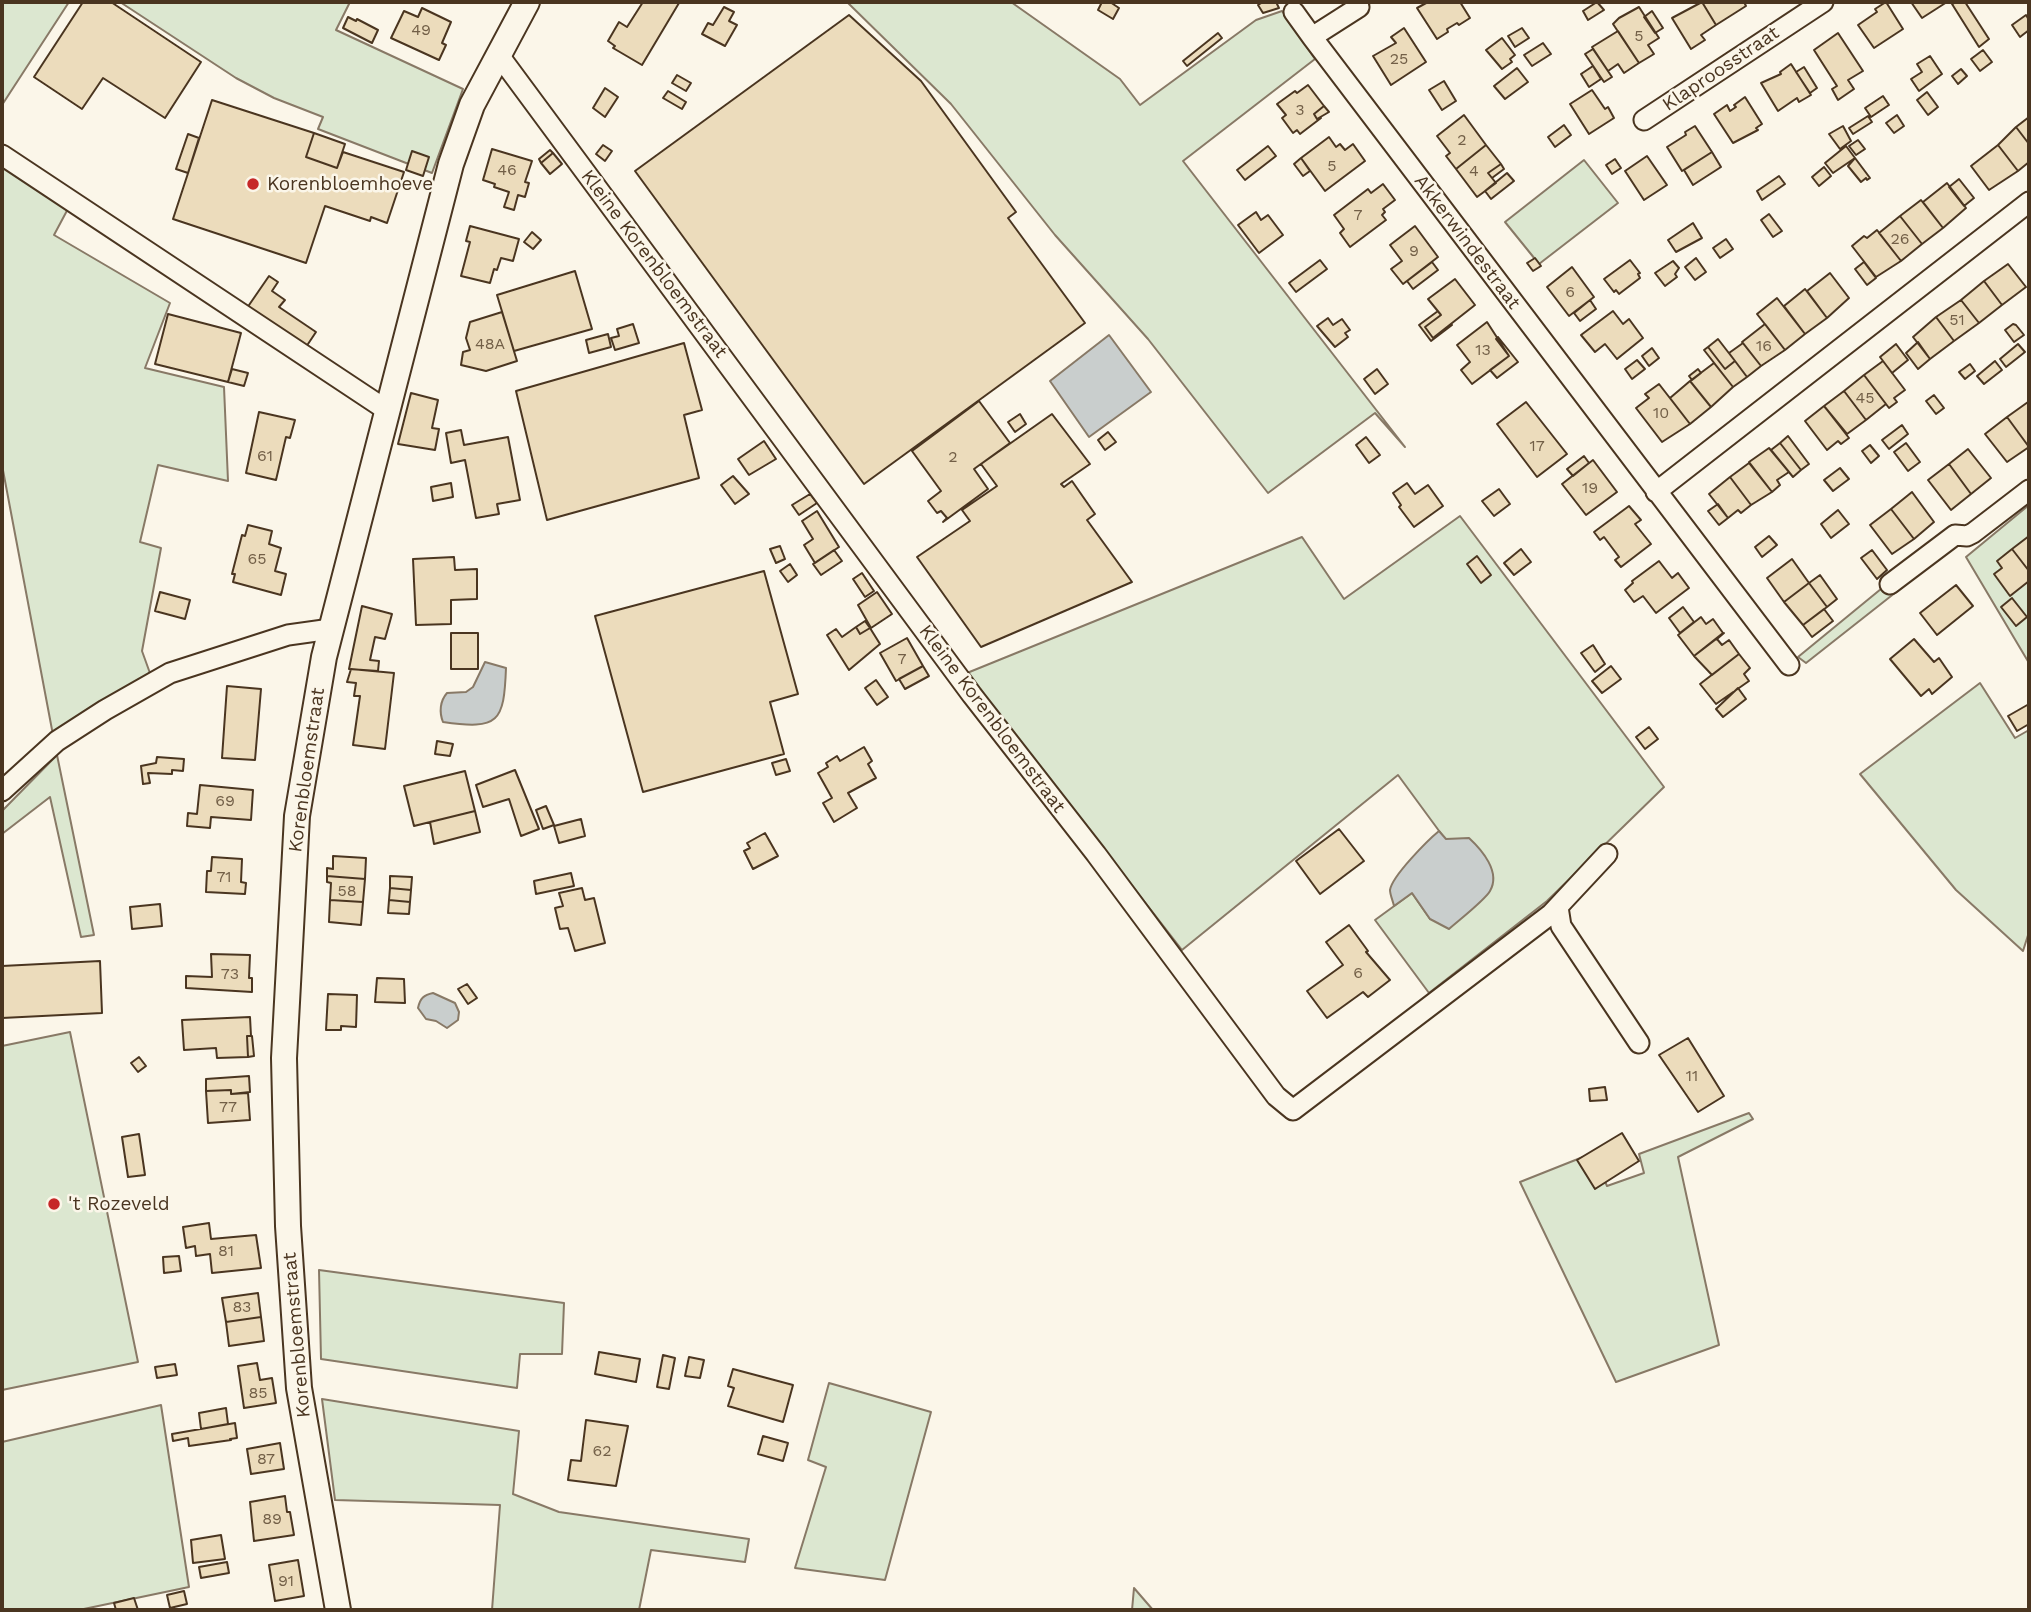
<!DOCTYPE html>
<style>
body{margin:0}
#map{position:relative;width:2031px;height:1612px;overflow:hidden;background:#fbf6e9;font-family:"Work Sans",sans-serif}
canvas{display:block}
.frame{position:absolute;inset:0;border:4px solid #4a3520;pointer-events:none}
</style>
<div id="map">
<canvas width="2031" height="1612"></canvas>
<div class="frame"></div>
</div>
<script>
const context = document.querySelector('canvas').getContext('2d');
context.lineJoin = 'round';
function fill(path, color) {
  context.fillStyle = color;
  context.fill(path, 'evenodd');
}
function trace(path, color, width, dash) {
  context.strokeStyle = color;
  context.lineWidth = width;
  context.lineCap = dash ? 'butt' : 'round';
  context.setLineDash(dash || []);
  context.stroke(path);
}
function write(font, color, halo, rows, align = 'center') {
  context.font = font + ' "Work Sans",sans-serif';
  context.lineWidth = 5;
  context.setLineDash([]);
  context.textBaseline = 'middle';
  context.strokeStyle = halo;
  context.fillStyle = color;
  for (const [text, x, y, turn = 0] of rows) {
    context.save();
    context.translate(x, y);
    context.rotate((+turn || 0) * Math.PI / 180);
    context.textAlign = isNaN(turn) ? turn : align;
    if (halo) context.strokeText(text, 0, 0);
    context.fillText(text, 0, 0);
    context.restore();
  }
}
const green = new Path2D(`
 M2 2H69L2 105Z
 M120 2H350L336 30 463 89 432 173 318 129 323 117 274 98 236 78Z
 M847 2H1011L1120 79 1140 105 1256 20 1282 11 1315 59 1183 161 1405 447 1375 413 1268 493 1148 339 1055 235 951 104Z
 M1584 160 1618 203 1539 264 1505 222Z
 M2 161 70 205 54 235 170 303 145 368 224 387 228 481 158 465 140 542 161 548 142 651 151 676 53 735 2 465Z
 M2029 505V663L1966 557Z
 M1460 516 1664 787 1547 901 1429 993 1375 920 1412 893 1430 919 1445 839 1398 775 1182 950 967 673 1302 537 1344 599Z
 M1898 575 1905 585 1806 663 1798 657Z
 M1980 683 2015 738 2029 730V932L2023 951 1956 890 1860 774Z
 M57 755 94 935 81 937 50 797 2 834V811Z
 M70 1032 138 1362 2 1390V1046Z
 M1749 1113 1753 1119 1678 1157 1719 1345 1616 1382 1520 1182 1593 1153 1607 1186 1644 1173 1639 1154Z
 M319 1270 564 1303 562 1354H520L517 1388 321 1359Z
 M829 1383 931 1412 885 1580 795 1568 826 1467 808 1460Z
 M322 1399 519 1431 513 1494 559 1512 749 1539 745 1562 651 1550 639 1610H492L500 1505 335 1500Z
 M161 1405 189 1587 79 1610H2V1442Z
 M1134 1588 1153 1610H1132Z`);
fill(green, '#dce7d0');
trace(green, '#887966', 2);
const water = new Path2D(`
 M1109 335 1151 392 1089 437 1050 381Z
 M485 662 506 668C504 722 499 730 443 722 439 712 440 701 447 693L466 692 473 687Z
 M1439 831 1446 839 1469 838C1482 850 1501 872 1490 891 1485 900 1458 921 1449 929L1430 919 1412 893 1394 906C1393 901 1390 895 1390 890 1392 876 1428 840 1439 831Z
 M433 993 455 1003 459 1012 458 1020 447 1028 436 1021 426 1019 418 1008C420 998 424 995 433 993Z`);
fill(water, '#c9cecd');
trace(water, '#887966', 2);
const building = new Path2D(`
 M83 2H111L201 62 165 118 103 78 82 109 34 77Z
 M643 2H683L679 3 642 65 613 48 615 46 608 41 619 22 627 27Z
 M1102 2H1110L1119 8 1113 19 1098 10Z
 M1263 2H1276L1279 8 1263 13 1258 5Z
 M1428 2H1460L1470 18 1459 25 1457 23 1447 29 1448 32 1437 39 1417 8Z
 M1597 2 1604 10 1588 20 1583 11Z
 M1702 2H1744L1746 6 1716 25Z
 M1702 2 1716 25 1701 35 1705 40 1691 49 1672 18Z
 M1886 2 1903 29 1874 48 1858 25 1877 12 1875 9Z
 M1911 2H1947L1922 18Z
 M1956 2H1965L1989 39 1979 47 1952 4Z
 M724 7 734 12 729 21 737 25 725 46 702 34 708 23 713 25Z
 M1639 7 1659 38 1648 45 1654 54 1639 63 1613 24 1619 18Z
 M422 8 451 22 442 43 446 45 439 60 391 38 404 11 418 17Z
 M1652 11 1663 28 1655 33 1644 17Z
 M849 15 921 81 1016 212 1008 218 1085 323 864 484 635 171Z
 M2026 15 2029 20V30L2020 37 2012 25Z
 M348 17 356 21 357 19 378 30 372 43 343 28Z
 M1404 28 1426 62 1391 85 1373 56 1396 43 1391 37Z
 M1522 28 1529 38 1515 47 1508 36Z
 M1618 31 1639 63 1624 73 1618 64 1608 71 1592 47Z
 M1218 33 1222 38 1187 66 1183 61Z
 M1838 33 1863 71 1848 80 1854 89 1838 100 1832 89 1837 86 1814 50Z
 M1502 38 1515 55 1510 59 1512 62 1502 69 1486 50Z
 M1543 43 1551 54 1532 66 1524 55Z
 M1593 49 1612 77 1604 82 1585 54Z
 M1983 50 1992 62 1980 71 1971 59Z
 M1930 56 1942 74 1919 91 1911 79 1922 72 1917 64Z
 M1791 64 1811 95 1799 102 1797 98 1778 111 1761 83 1781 74 1780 72Z
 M1593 66 1601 79 1589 87 1581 74Z
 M1804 67 1817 88 1810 93 1796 72Z
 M1517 68 1528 82 1505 99 1494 86Z
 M1961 69 1967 76 1958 84 1952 76Z
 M677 75 691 83 686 91 672 83Z
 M1444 81 1456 101 1442 110 1429 90Z
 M1308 85 1324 106 1314 114 1317 119 1321 118 1300 134 1297 130 1293 133 1282 118 1286 115 1277 104 1295 91 1297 93Z
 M605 88 618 97 605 117 593 108Z
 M1592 90 1605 109 1608 107 1614 118 1589 134 1570 104Z
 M668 91 686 102 682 109 663 98Z
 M1927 92 1938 107 1928 115 1917 100Z
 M1883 96 1889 105 1871 117 1865 108Z
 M1745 97 1762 124 1756 128 1758 130 1733 143 1714 114 1727 105 1730 111 1736 107 1734 105Z
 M212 100 314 133 306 157 337 168 343 152 404 172 387 223 371 217 370 221 325 206 306 263 173 219Z
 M1324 106 1329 112 1317 119 1314 114Z
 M1464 115 1486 145 1456 169 1446 156 1450 153 1437 136Z
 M1897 115 1904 126 1894 133 1886 123Z
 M1868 116 1872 122 1853 134 1849 128Z
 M2029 117V144L2016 127Z
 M1564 125 1571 135 1555 147 1548 137Z
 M1695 126 1712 152 1682 171 1667 147 1686 135 1685 132Z
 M1843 126 1851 141 1840 149 1829 134Z
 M2016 127 2029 144V162L2018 171 1998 145Z
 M314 133 345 144 337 168 306 157Z
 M188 134 199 138 188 173 176 169Z
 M1329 137 1336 147 1340 144 1345 150 1353 144 1365 161 1325 191 1301 158Z
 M1858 140 1865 149 1856 155 1849 146Z
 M603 145 612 151 605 161 596 154Z
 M1486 145 1501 164 1488 173 1496 183 1477 197 1456 169Z
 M1998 145 2018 171 1989 190 1971 166Z
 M1268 146 1276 156 1245 180 1237 170Z
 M1846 146 1855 158 1833 173 1825 163Z
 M492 149 532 161 525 182 529 183 525 197 518 195 514 210 504 207 509 192 494 187 495 184 483 180Z
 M550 150 553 153 541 163 539 159Z
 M412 151 429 157 423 176 406 170Z
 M1712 152 1721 167 1693 185 1684 170Z
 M553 153 562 164 550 174 541 163Z
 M1647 156 1667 185 1644 200 1625 171Z
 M1301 158 1310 171 1303 176 1294 164Z
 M1855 158 1870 178 1867 180 1866 178 1861 182 1848 166Z
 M1615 159 1621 168 1612 174 1606 165Z
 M1501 164 1504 169 1492 178 1488 173Z
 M1824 167 1831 176 1819 186 1812 177Z
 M1507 173 1514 181 1491 199 1485 191Z
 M1779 176 1785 184 1762 200 1757 191Z
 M1959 179 1974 198 1964 206 1949 187Z
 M1947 183 1966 208 1943 228 1923 202Z
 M1383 184 1395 200 1383 209 1385 212 1382 215 1386 220 1350 247 1340 233 1344 229 1334 215 1368 189 1371 193Z
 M1921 200 1943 228 1922 244 1900 216Z
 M1256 212 1261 220 1268 215 1283 235 1259 253 1238 225Z
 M1769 214 1782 231 1773 237 1761 220Z
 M1900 216 1922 244 1901 261 1879 233Z
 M1693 223 1702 238 1676 252 1668 240Z
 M470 226 519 239 513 261 501 258 497 270 494 269 490 283 461 276 470 242 466 241Z
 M1415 226 1438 257 1403 284 1391 269 1402 261 1390 245Z
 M1877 230 1901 261 1876 277 1852 246 1864 236 1867 238Z
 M532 232 541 240 533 249 524 242Z
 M1726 239 1733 249 1720 258 1713 248Z
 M1535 258 1541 266 1533 271 1527 263Z
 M1696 258 1706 272 1695 280 1685 267Z
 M1320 260 1327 269 1296 292 1289 283Z
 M1630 260 1640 273 1638 274 1640 278 1619 294 1616 290 1614 292 1604 279Z
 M1673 261 1679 268 1675 274 1677 277 1665 286 1655 273Z
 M1432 262 1438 270 1413 289 1407 281Z
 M1864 262 1876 278 1867 285 1855 269Z
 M2008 264 2026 287 2002 305 1984 281Z
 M1572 267 1594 297 1569 316 1547 287Z
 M575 271 592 329 514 351 497 295Z
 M1830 273 1849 298 1827 318 1807 291Z
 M269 276 278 282 272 291 285 300 279 307 316 332 306 347 247 308Z
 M1455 279 1475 305 1433 338 1425 327 1441 315 1428 299Z
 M1984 281 2002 305 1979 323 1961 300Z
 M1805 289 1827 318 1805 334 1784 306Z
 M1777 298 1805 334 1785 350 1757 314Z
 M1590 300 1596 309 1580 321 1574 313Z
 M1961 300 1979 323 1954 341 1936 317Z
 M1438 311 1441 315 1425 327 1433 338 1451 324 1452 325 1431 341 1419 325Z
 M1613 311 1623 324 1629 319 1643 338 1617 359 1605 344 1595 352 1581 335Z
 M502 312 517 361 486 371 461 365 463 352 470 350 466 338 470 322Z
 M168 314 241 333 228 382 155 364Z
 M1936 317 1954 341 1930 359 1913 337Z
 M1328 318 1333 325 1342 319 1350 330 1345 333 1348 337 1335 347 1317 326Z
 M1487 322 1509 356 1472 384 1461 370 1470 362 1457 345Z
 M633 324 639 343 615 350 611 338 619 336 617 329Z
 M1765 324 1785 350 1761 366 1742 342Z
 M2013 324 2016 325 2024 335 2014 342 2005 330Z
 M608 334 611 347 589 353 586 340Z
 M1498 337 1518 362 1497 378 1490 370 1509 356 1496 339Z
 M1718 339 1735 361 1725 369 1708 347Z
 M1918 342 1930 359 1918 369 1906 353Z
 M684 343 702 410 684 415 699 478 547 520 516 391Z
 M1743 343 1761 366 1747 377 1729 353Z
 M1896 344 1908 360 1892 373 1880 357Z
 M2018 344 2025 352 2006 367 2000 359Z
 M1708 347 1725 369 1735 361 1747 377 1733 387 1704 350Z
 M1652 348 1659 358 1649 366 1642 356Z
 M1637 360 1645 369 1632 379 1625 369Z
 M1883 361 1905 390 1894 398 1897 402 1889 408 1864 375Z
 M1995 361 2002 370 1984 384 1977 376Z
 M1714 363 1733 387 1711 407 1690 381Z
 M1970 364 1975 371 1965 379 1959 372Z
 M232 369 248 373 244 386 228 382Z
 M1377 369 1388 384 1375 394 1364 379Z
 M1698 369 1701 373 1692 380 1689 376Z
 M1864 375 1886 404 1866 420 1844 391Z
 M1690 381 1711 407 1690 424 1670 398Z
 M1659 384 1690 424 1662 442 1636 408 1649 398 1645 394Z
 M1844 391 1866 420 1847 434 1824 406Z
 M411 393 438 400 432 428 439 429 435 450 398 444Z
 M1934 395 1944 408 1936 414 1926 401Z
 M979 401 1010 443 974 469 988 489 943 522 947 518 941 511 937 513 928 501 941 491 912 451Z
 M1526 402 1567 454 1537 477 1497 424Z
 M2028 402 2029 403V447L2007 417Z
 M1824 406 1849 438 1841 444 1838 441 1827 450 1805 421Z
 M259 412 295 420 290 438 286 437 276 480 246 473Z
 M1020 414 1026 424 1015 432 1008 422Z
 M1052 414 1090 464 1061 484 1064 487 1072 481 1095 514 1087 520 1132 582 981 647 917 557 970 521 962 510 997 486 981 464Z
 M2007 417 2029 447 2007 462 1985 434Z
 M1902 425 1908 434 1889 449 1882 440Z
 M461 430 464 445 508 437 520 500 497 504 499 514 476 518 465 460 451 463 446 433Z
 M1108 432 1116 442 1105 450 1098 440Z
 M1788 436 1809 464 1801 470 1780 443Z
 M1366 437 1380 455 1369 463 1356 445Z
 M764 441 776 459 749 475 738 459Z
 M1780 443 1801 470 1793 477 1771 450Z
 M1906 443 1920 462 1908 471 1894 452Z
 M1870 445 1879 456 1871 463 1862 451Z
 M1769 448 1789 472 1777 480 1780 485 1772 492 1749 462Z
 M1968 449 1991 478 1971 494 1949 464Z
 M1584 456 1589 463 1573 476 1567 469Z
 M1593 460 1617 492 1586 515 1562 484Z
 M1749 463 1772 492 1751 505 1730 477Z
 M1949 464 1971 494 1951 510 1928 480Z
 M1840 468 1849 479 1833 491 1824 480Z
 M733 476 749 494 735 504 721 485Z
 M1730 477 1751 505 1741 513 1738 510 1728 518 1709 494Z
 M451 483 453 497 433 501 431 487Z
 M1407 483 1415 494 1428 485 1443 506 1414 527 1399 507 1401 505 1393 493Z
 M1499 489 1510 504 1494 516 1482 501Z
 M1912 492 1934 522 1914 539 1891 509Z
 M810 494 817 503 799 515 792 505Z
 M1718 504 1728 518 1719 525 1708 511Z
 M1629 506 1641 520 1635 524 1651 544 1621 567 1615 560 1619 557 1604 537 1600 540 1594 532Z
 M1891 509 1914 539 1892 554 1870 525Z
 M1838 510 1849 524 1831 538 1821 524Z
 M817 511 839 547 815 563 804 545 813 539 802 521Z
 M248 525 272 531 269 544 281 548 275 571 286 574 281 595 233 582 235 574H232L242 535 245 536Z
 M1769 536 1777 545 1762 557 1755 547Z
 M2029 536V571L2012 549Z
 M780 546 785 559 776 563 770 549Z
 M1521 549 1531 562 1514 575 1504 563Z
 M2012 549 2029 571V581L2010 596 1994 574 2002 568 1997 561Z
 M834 550 842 561 821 575 813 564Z
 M1872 550 1887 570 1877 579 1861 558Z
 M1477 556 1491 575 1481 583 1467 564Z
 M454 557 455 570 477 569V599L451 600V624L416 625 413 559Z
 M1792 559 1809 583 1784 602 1767 578Z
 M1659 561 1672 578 1678 573 1689 588 1656 613 1643 596 1634 602 1625 590 1633 583 1632 581Z
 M790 564 797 575 788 582 780 571Z
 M764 571 798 694 770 702 784 754 643 792 595 616Z
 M862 573 874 591 865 597 853 579Z
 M1820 575 1837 599 1827 607 1809 583Z
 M1809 583 1827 607 1803 625 1784 602Z
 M1956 585 1973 606 1937 635 1920 613Z
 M160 592 190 600 185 619 155 611Z
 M877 592 892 614 871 628 858 605Z
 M2012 598 2027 617 2016 626 2001 607Z
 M362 606 392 614 385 639 375 637 370 660 379 661 378 671 349 669Z
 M1683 607 1694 622 1680 633 1669 618Z
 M1824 609 1833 621 1812 637 1803 625Z
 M1701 617 1706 624 1713 619 1723 633 1694 656 1678 635Z
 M865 621 870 628 860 634 856 627Z
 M856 627 860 634 870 628 880 644 849 670 827 635 836 629 842 637Z
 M451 633H478V669H451Z
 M1724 633 1717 639 1722 645 1729 640 1739 654 1712 675 1694 656Z
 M907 638 923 666 896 681 880 653Z
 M1914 639 1934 662 1939 658 1952 677 1932 694 1929 689 1921 696 1890 659Z
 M1593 645 1605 664 1595 672 1581 653Z
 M1739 654 1750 668 1744 674 1749 681 1716 704 1700 684Z
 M923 666 929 676 905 689 899 679Z
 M1611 666 1621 679 1602 693 1592 681Z
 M351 669 394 673 385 749 353 745 360 696H354L356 683 347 682Z
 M876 680 888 697 877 705 865 688Z
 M227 686 261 689 255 760 222 758Z
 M1738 688 1746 699 1723 717 1716 709Z
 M2029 704V724L2017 731 2008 716Z
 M1649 727 1658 739 1645 749 1636 737Z
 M437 741 453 744 450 756 435 754Z
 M864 747 872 761 868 764 876 778 848 793 857 808 834 822 823 803 832 798 818 773 828 767 826 763 837 756 840 761Z
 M157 757 184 759 183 771 172 770V774L148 773 150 783 143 784 141 766 156 763Z
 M786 759 790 771 776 775 772 763Z
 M515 770 539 829 521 836 509 799 483 807 476 785Z
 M465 771 475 811 414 826 404 786Z
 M200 785 253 790 251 820 211 817 210 828 187 826 188 813 197 814Z
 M546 806 554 825 543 829 536 810Z
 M475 811 480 832 434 844 430 822Z
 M581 819 585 836 559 843 554 826Z
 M1339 829 1364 861 1320 894 1296 861Z
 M765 833 778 856 753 869 744 851 750 848 747 843Z
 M333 856 366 858 365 879 327 876V868L333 869Z
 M212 857 242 859 241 882 246 883 245 894 206 892 207 871H211Z
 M571 873 574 886 536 894 534 881Z
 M327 876 365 879 363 902 330 900 331 883 327 882Z
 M390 876 412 877 411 890 390 888Z
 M390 888 411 890 410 902 389 900Z
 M582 888 585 900 594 898 605 943 575 951 568 928 560 929 555 908 563 906 559 893Z
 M330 900 363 902 361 925 329 922Z
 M389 900 410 902 409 914 388 913Z
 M160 904 162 926 132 929 130 907Z
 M1349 925 1368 951 1366 952 1390 980 1368 997 1363 992 1327 1018 1307 991 1343 965 1326 942Z
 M211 954 250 955 249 978H252V992L186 988V976L212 977Z
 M100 961 102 1013 2 1018V966Z
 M377 978 404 979 405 1003 375 1002Z
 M467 984 477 998 468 1004 458 989Z
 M328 994 357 995 356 1027 341 1026V1030H326Z
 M250 1017 251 1036H247L248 1057 217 1058 216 1048 184 1050 182 1020Z
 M247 1036H252L254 1056 248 1057Z
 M1688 1038 1724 1096 1698 1112 1659 1055Z
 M139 1057 146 1066 138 1072 131 1063Z
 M249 1076 250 1092 231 1094V1090L206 1091V1079Z
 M1605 1087 1607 1100 1590 1101 1589 1089Z
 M231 1090V1094L248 1093 250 1120 208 1123 206 1091Z
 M1622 1133 1639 1161 1595 1189 1577 1160Z
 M139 1134 145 1175 128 1177 122 1137Z
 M209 1223 211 1239 256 1235 261 1268 212 1273 210 1254 196 1256 195 1246 186 1248 183 1227Z
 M179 1256 181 1271 164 1273 163 1257Z
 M258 1293 261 1317 226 1322 222 1298Z
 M261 1317 264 1341 229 1346 226 1322Z
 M599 1352 640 1359 636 1382 595 1374Z
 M663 1355 675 1358 669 1389 657 1387Z
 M689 1357 704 1360 700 1378 685 1376Z
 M257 1363 260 1380 272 1378 276 1403 244 1408 238 1366Z
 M175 1364 177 1375 157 1378 155 1367Z
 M733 1369 793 1385 783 1422 728 1406 734 1388 728 1386Z
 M226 1408 228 1424 201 1429 199 1413Z
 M586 1420 628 1426 616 1486 568 1480 571 1460 581 1461Z
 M235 1423 237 1438 230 1439 231 1440 189 1446 188 1438 173 1441 172 1434Z
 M763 1436 788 1443 783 1461 758 1454Z
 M280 1443 284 1469 251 1474 247 1449Z
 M285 1496 287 1512H290L294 1535 254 1541 250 1502Z
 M221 1535 225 1559 193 1563 191 1540Z
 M298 1560 304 1596 275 1601 269 1565Z
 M227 1562 229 1573 201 1578 199 1567Z
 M184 1591 187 1604 170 1608 167 1595Z
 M134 1598 138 1610H116L114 1603Z`);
fill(building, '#ecdcbc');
trace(building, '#4a3520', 2);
const minor = new Path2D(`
 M1359 7 1312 37 1789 665
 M1294 12 1312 37
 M498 54 972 695 1096 854 1276 1096 1293 1110 1551 914 1607 854
 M1644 120 1823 2
 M2 155 388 411
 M1656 492 2029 202
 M1890 584 1955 535 1967 536 1973 533 2029 490
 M2 791 57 741 105 710 170 673 288 635 331 629
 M1558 907 1561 926 1639 1043`);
const tertiary = new Path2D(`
 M338 1610 299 1388 288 1226 284 1058 297 816 324 657 451 164 472 105 527 2`);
trace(minor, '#4a3520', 23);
trace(tertiary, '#4a3520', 28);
trace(minor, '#fbf6e9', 19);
trace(tertiary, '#fbf6e9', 24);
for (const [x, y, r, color] of [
 [253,184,7,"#c62828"],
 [54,1204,7,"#c62828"]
]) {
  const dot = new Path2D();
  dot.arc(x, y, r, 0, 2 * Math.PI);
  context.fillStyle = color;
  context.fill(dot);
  trace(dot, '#fbf6e9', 2.5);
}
write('16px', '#725f47', null, [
 ["49",421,30],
 ["5",1639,36],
 ["25",1399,59],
 ["3",1300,110],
 ["2",1462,140],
 ["5",1332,166],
 ["46",507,170],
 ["4",1474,171],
 ["7",1358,215],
 ["26",1900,239],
 ["9",1414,251],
 ["6",1570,292],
 ["51",1957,320],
 ["48A",490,344],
 ["16",1764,346],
 ["13",1483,350],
 ["45",1865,398],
 ["10",1661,413],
 ["17",1537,446],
 ["61",265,456],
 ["2",953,457],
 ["19",1590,488],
 ["65",257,559],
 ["7",902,659],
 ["69",225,801],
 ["71",224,877],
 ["58",347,891],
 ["6",1358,973],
 ["73",230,974],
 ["11",1692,1076],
 ["77",228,1107],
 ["81",226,1251],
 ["83",242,1307],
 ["85",258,1393],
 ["62",602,1451],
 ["87",266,1459],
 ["89",272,1519],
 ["91",286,1581]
]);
write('19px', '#4a3520', '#fbf6e9', [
 ["Klaproosstraat",1721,69,-34],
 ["Akkerwindestraat",1467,242,53],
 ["Kleine Korenbloemstraat",654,264,53],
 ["Kleine Korenbloemstraat",992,719,53],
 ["Korenbloemstraat",307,770,-82],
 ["Korenbloemstraat",297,1335,-95]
]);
write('19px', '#4a3520', '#fbf6e9', [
 ["Korenbloemhoeve",267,184],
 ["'t Rozeveld",68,1204]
], 'left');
</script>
